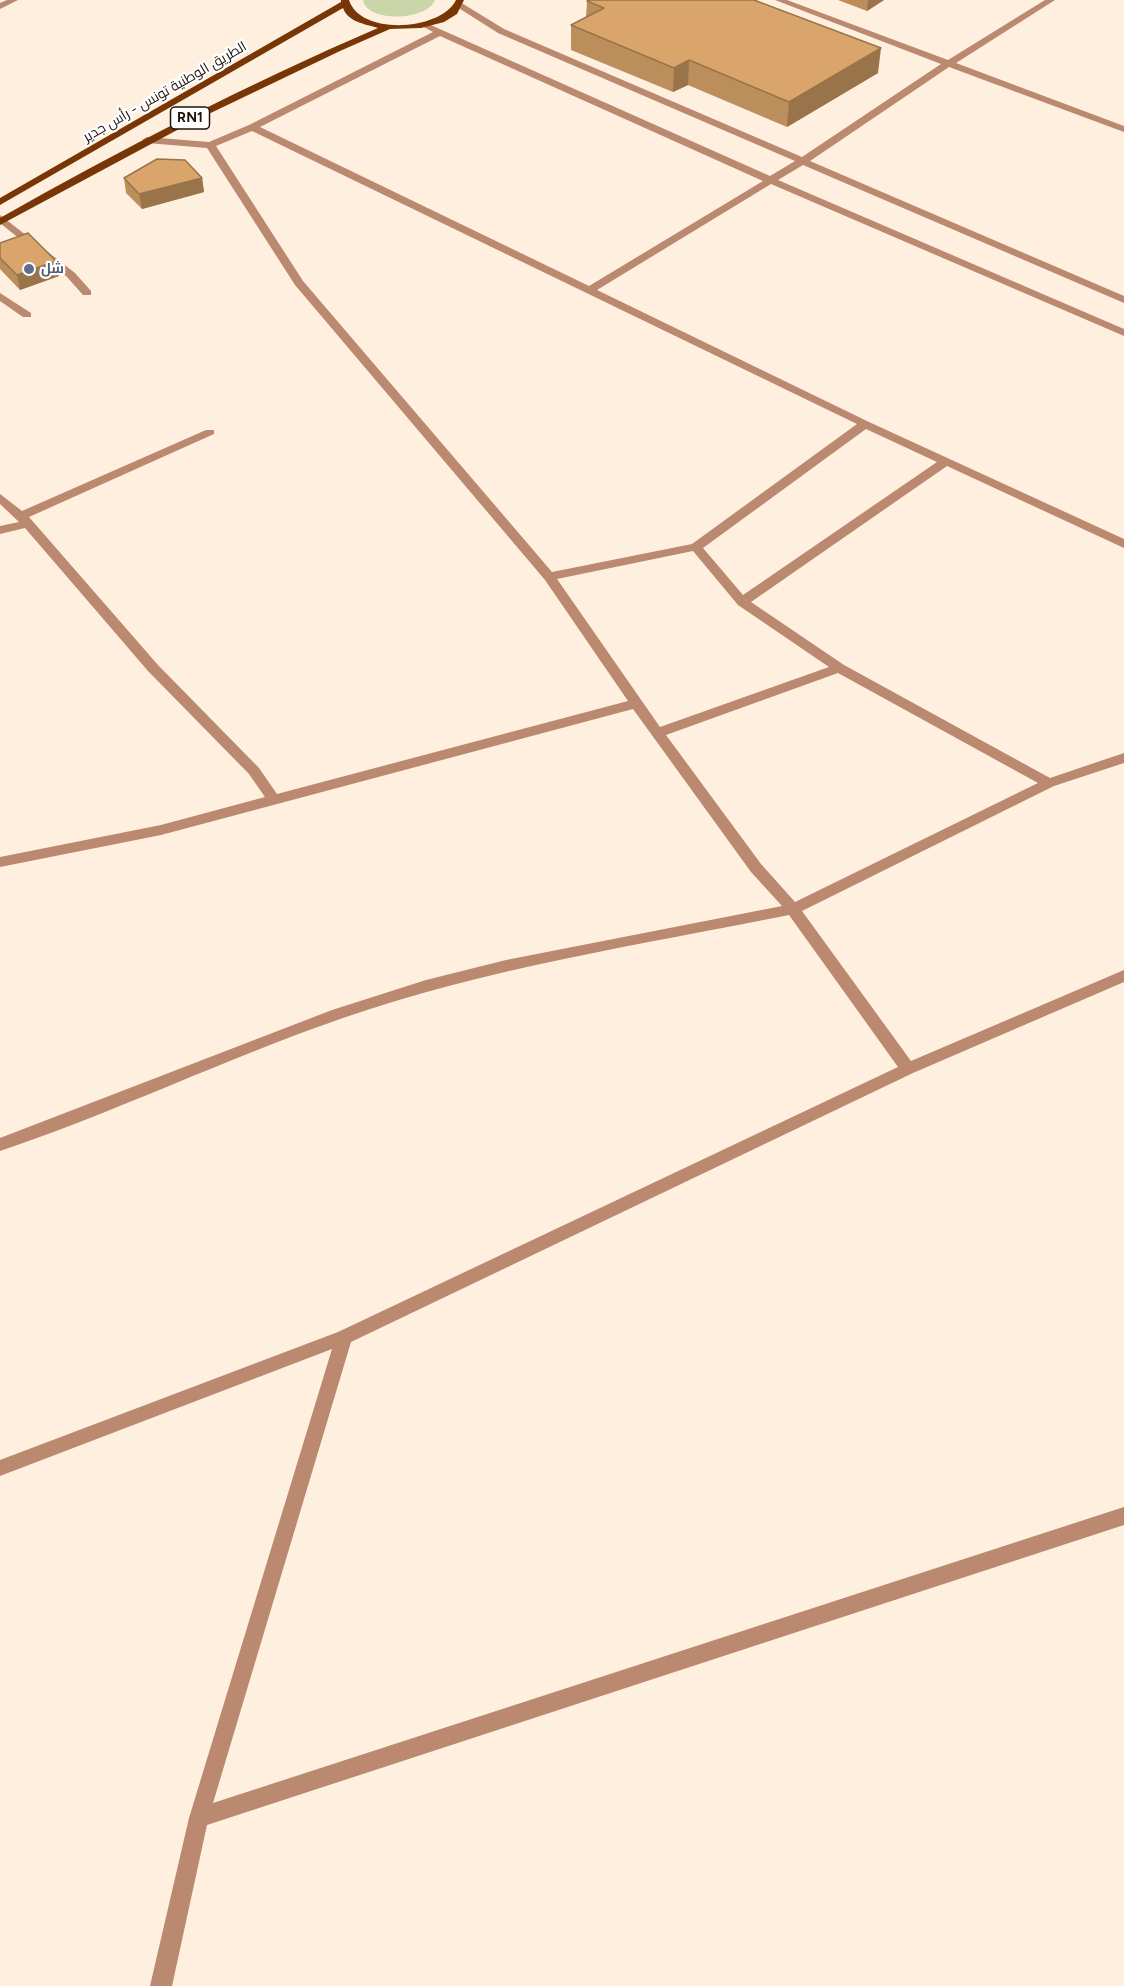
<!DOCTYPE html>
<meta charset="utf-8">
<style>
body{margin:0}
canvas{display:block;background:#feefdf}
</style>
<canvas width="1124" height="1986"></canvas>
<script>
const context = document.querySelector('canvas').getContext('2d');
context.lineJoin = 'round';
function fill(path, color) {
  context.fillStyle = color;
  context.fill(path, 'evenodd');
}
function trace(path, color, width, dash) {
  context.strokeStyle = color;
  context.lineWidth = width;
  context.lineCap = dash ? 'butt' : 'round';
  context.setLineDash(dash || []);
  context.stroke(path);
}
function write(font, color, halo, rows, align = 'center') {
  context.font = font + ' Figtree,Cairo,sans-serif';
  context.lineWidth = 4.5;
  context.setLineDash([]);
  context.textBaseline = 'middle';
  context.strokeStyle = halo;
  context.fillStyle = color;
  for (const [text, x, y, turn = 0] of rows) {
    context.save();
    context.translate(x, y);
    context.rotate((+turn || 0) * Math.PI / 180);
    context.textAlign = isNaN(turn) ? turn : align;
    if (halo) context.strokeText(text, 0, 0);
    context.fillText(text, 0, 0);
    context.restore();
  }
}
fill(new Path2D(`
 M363 0H435C427 21 367 23 363 0Z`), '#cad5a9');
fill(new Path2D(`
 M0 215 75 273 91 291V295H83L67 277 0 223Z
 M0 293 31 313V317H23L0 301Z`), '#ba896f');
fill(new Path2D(`
 M7 0H18L0 9V3Z
 M775 0H787L948 60 1045 0H1055L956 63 1124 126V132L949 67 810 161 1124 296V303L803 165 778 180 1124 329V336L771 184 597 290 869 422 1124 539V548L947 466 751 602 844 665 1050 778 1124 753V763L1054 786 802 911 911 1061 1124 970V982L913 1073 351 1342 213 1803 1124 1507V1525L207 1825 172 1986H150L189 1818 332 1349 0 1476V1460L338 1332 898 1067 789 915C640 945 487 968 343 1018 227 1058 116 1112 0 1151V1138L332 1010 426 980 506 960 782 906 751 872 633 709 161 835 0 867V857L161 825 265 797 249 774 148 671 25 528 0 534V526L19 522 0 504V494L22 511 206 430H214V434L29 517 158 665 259 768 277 794 628 701 545 580 295 285 207 148 147 143 142 140 147 137 209 142 249 125 433 32 420 25 424 22 770 176 795 161 498 33 457 7V3L460 2 504 29 802 157 941 64ZM440 36 763 181 589 286 260 127ZM252 131 857 424 692 544 552 572 303 281 216 146ZM866 429 937 462 743 595 703 548ZM693 551 738 605 829 667 660 727 557 579ZM838 673 1038 783 795 902 761 864 666 735Z`), '#ba896f');
fill(new Path2D(`
 M341 0H349C360 36 441 31 456 0H464L457 14 444 22 421 28 390 29 340 51 194 121 0 225V218C123 148 248 84 378 28 365 24 348 22 343 8L0 205V198L341 2Z`), '#783607');
fill(new Path2D(`
 M590 0H756L878 73 787 127 688 85 673 92 571 50V25L586 17 587 1Z
 M838 0H884L867 11Z
 M124 178H202L204 192 142 209 126 193Z
 M0 243 56 261 59 276 20 290 0 269Z`), '#bb8e5c');
fill(new Path2D(`
 M868 0H884L867 11Z
 M881 48 878 73 787 127 789 102Z
 M689 60 688 85 673 92 674 68Z
 M202 178 204 192 142 209 139 194Z
 M56 261 59 276 20 290 17 275Z`), '#99744b');
const building = new Path2D(`
 M590 0H754L881 48 789 102 689 60 674 68 571 25 604 8 587 1Z
 M157 159 185 160 202 178 139 194 124 178Z
 M28 233 56 261 17 275 0 258V243Z`);
fill(building, '#daa56b');
trace(building, '#99744b', 1.5);
for (const [x, y, r, color] of [
 [29,269,6,"#5c6f8a"]
]) {
  const dot = new Path2D();
  dot.arc(x, y, r, 0, 2 * Math.PI);
  context.fillStyle = color;
  context.fill(dot);
  trace(dot, '#fff', 2);
}
write('14px', '#1d150c', '#fff', [
 ["الطريق الوطنية تونس - رأس جدير",165,92,-30]
]);
for (const [x, y, w] of [
 [190,118,39]
]) {
  const box = new Path2D();
  box.roundRect(x - w / 2, y - 11, w, 22, 4.5);
  context.fillStyle = '#fff';
  context.fill(box);
  trace(box, '#1d150c', 1.5);
}
write('bold 14px', '#1d150c', null, [
 ["RN1",190,118]
]);
write('bold 14px', '#4e5e75', '#fff', [
 ["شل",41,269]
], 'left');
</script>
